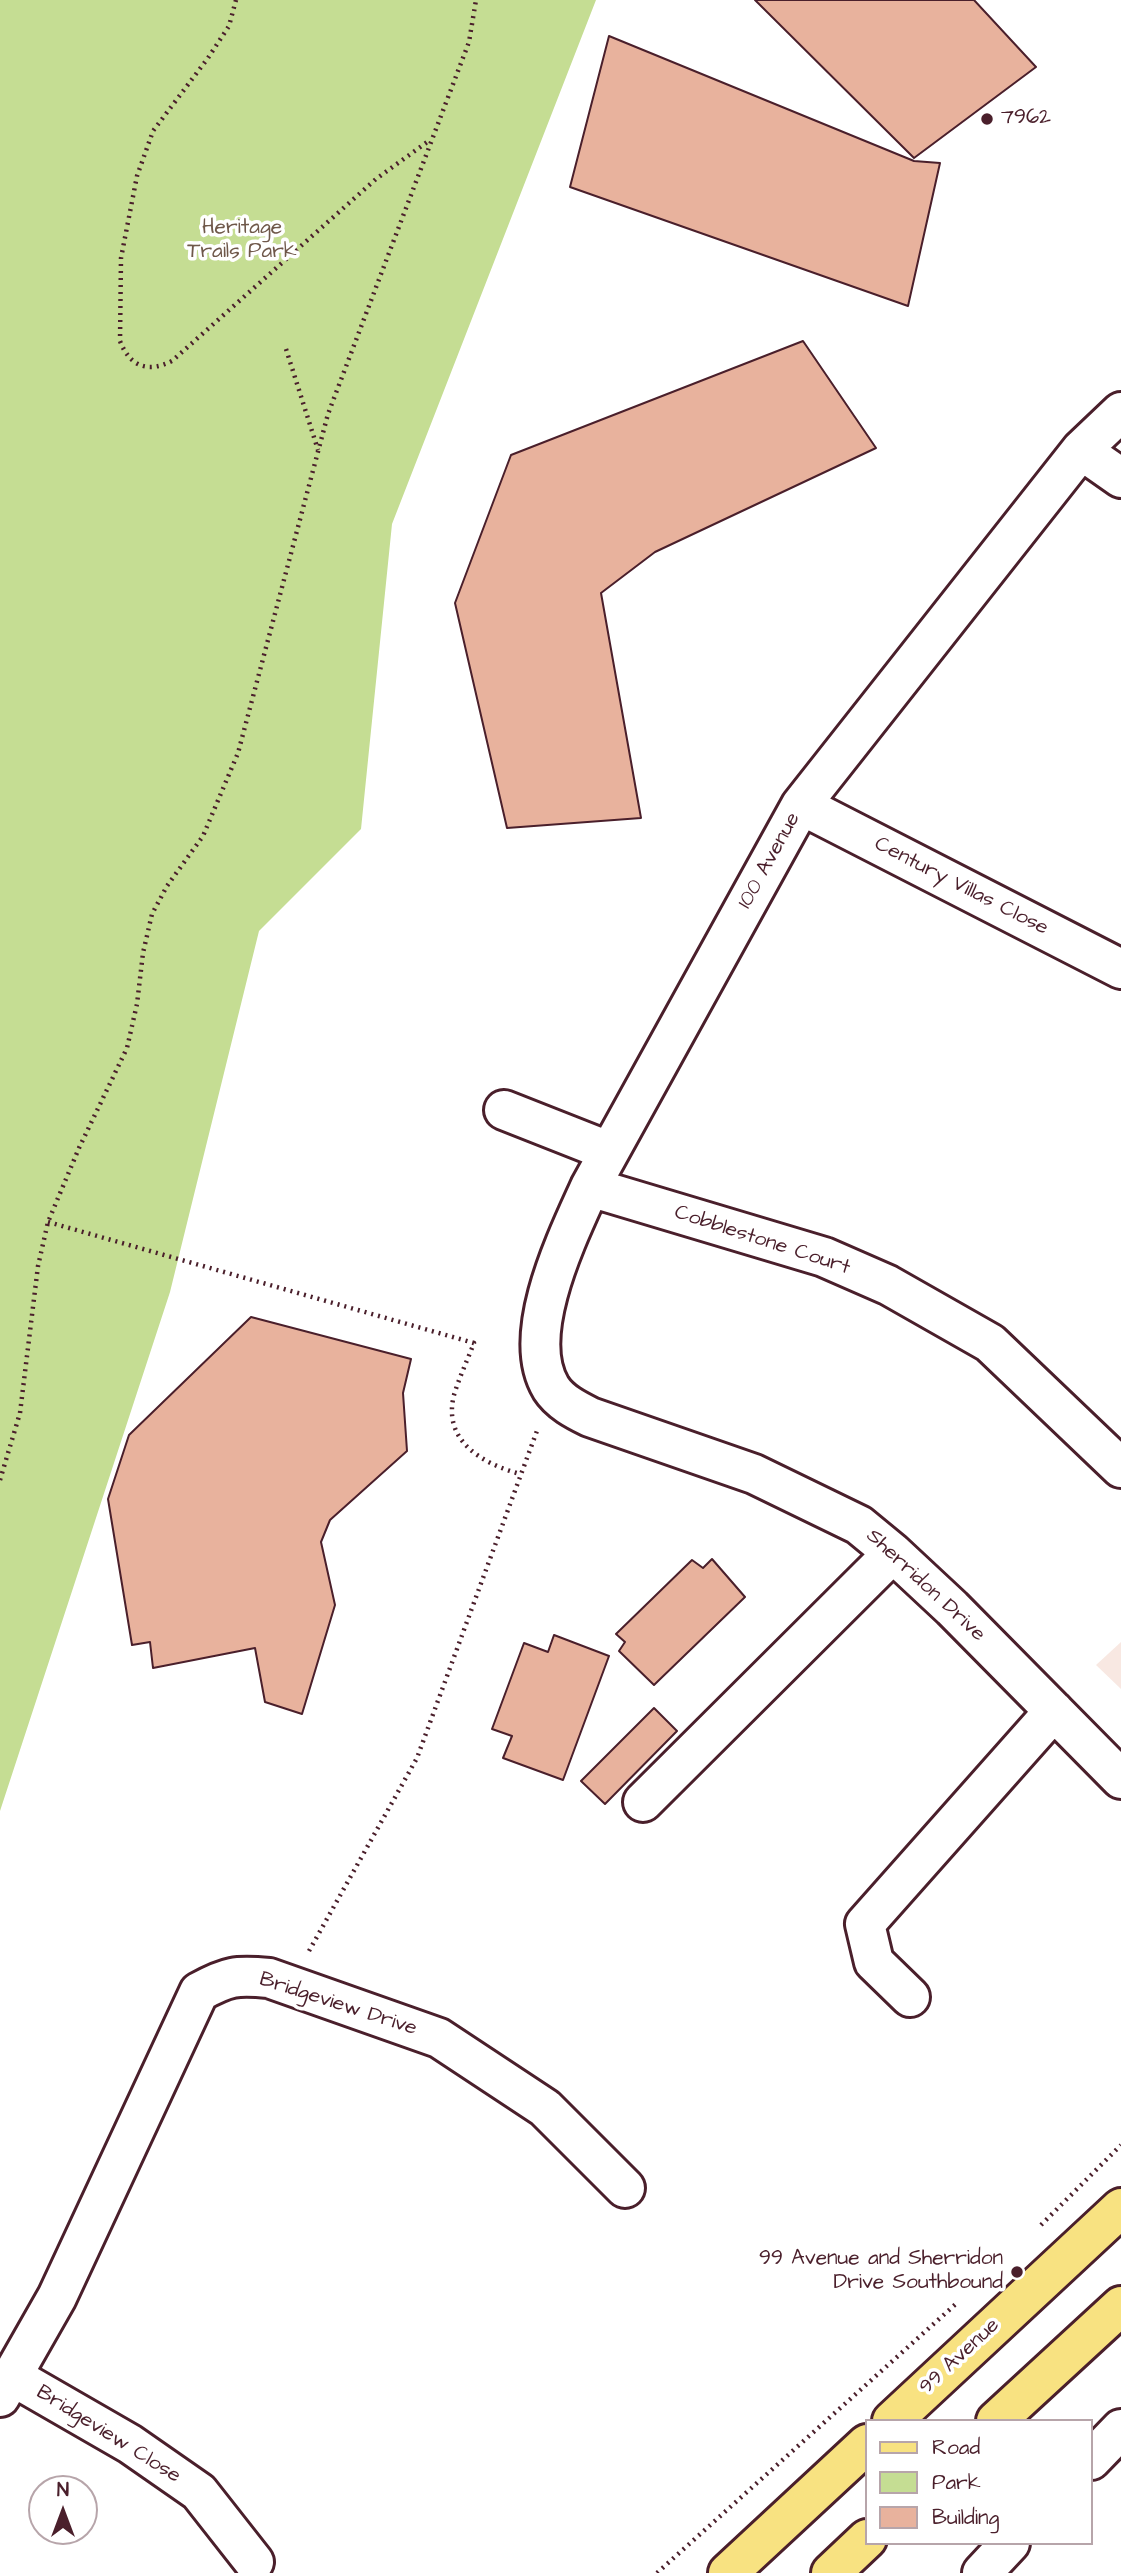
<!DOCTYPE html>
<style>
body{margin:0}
#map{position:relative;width:1121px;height:2573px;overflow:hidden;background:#fff;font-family:"Architects Daughter",sans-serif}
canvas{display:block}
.legend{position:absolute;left:865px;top:2419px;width:228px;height:126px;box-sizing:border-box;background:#fff;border:2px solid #b7a5aa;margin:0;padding:9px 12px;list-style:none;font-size:21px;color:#4a1f2b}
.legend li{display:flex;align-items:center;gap:14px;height:35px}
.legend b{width:35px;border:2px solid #b7a5aa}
.north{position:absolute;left:28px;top:2475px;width:70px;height:70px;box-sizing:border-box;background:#fff;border:2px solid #b7a5aa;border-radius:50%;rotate:0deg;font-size:19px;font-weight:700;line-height:28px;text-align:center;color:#4a1f2b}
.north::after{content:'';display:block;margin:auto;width:24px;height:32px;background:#4a1f2b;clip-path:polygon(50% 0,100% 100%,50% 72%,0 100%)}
</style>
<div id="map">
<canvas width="1121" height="2573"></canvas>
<ul class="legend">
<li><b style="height:9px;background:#f8e281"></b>Road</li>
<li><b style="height:19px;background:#c5dd93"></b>Park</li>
<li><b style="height:19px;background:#e8b29d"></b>Building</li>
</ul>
<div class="north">N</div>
</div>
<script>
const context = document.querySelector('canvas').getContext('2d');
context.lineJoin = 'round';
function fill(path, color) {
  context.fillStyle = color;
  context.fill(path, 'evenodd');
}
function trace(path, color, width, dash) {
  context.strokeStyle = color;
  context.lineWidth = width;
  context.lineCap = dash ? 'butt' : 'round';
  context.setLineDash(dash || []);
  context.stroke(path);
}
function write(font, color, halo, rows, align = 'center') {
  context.font = font + ' "Architects Daughter",sans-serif';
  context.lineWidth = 7;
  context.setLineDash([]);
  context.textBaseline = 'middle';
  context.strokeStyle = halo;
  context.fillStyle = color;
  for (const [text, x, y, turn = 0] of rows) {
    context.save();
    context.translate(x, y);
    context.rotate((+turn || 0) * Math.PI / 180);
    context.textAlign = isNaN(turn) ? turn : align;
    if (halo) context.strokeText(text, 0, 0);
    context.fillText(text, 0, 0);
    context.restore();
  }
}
fill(new Path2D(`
 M1121 1642V1689L1096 1665Z`), '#f8e8e2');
fill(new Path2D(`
 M0 0H596L392 524 361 829 259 931 170 1292 0 1811Z`), '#c5dd93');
const building = new Path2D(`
 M755 0H974L1036 67 914 158Z
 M609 36 914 161 940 163 908 306 570 187Z
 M803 341 876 448 655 552 601 593 641 818 507 828 455 603 511 455Z
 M251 1317 411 1359 403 1393 407 1451 330 1520 321 1542 335 1605 302 1714 265 1702 255 1648 153 1668 150 1642 132 1645 108 1499 129 1435Z
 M712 1559 745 1597 654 1685 619 1651 625 1642 616 1634 692 1560 703 1568Z
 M554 1635 609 1656 563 1780 503 1758 512 1736 492 1729 524 1643 548 1652Z
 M654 1708 677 1731 605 1804 581 1781Z`);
fill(building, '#e8b29d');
trace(building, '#4a1f2b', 2);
const minor = new Path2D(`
 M1121 412 1081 450 801 805 590 1187C567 1238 519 1335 551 1388 560 1402 576 1410 590 1417L754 1474 859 1525 893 1553 952 1608 1121 1779
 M1081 450 1121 478
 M801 805 1121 969
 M504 1110 608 1151
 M590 1187 824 1257 888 1285 990 1343 1121 1468
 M643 1802 893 1553
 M910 1997 874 1962 865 1924 1054 1711
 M12 2376 130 2444 199 2492 254 2562
 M0 2397 57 2297 199 1992C228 1976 236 1975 269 1978L439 2038 545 2108 625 2188
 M1091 2460 1121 2429
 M982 2573 1010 2543`);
const major = new Path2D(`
 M892 2421 1121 2208
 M996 2421 1121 2306
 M728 2573 867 2444
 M831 2573 867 2539`);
trace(minor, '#4a1f2b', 44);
trace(major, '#4a1f2b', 44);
trace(new Path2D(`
 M236 0 229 26 208 58 153 131 137 176 121 258 120 341C130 367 148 373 172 361L376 179 430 140
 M286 349 318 450
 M48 1222 474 1343C467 1361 459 1378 454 1395 442 1442 484 1464 520 1474
 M0 1480 20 1413 38 1266 48 1222 79 1148 127 1048 137 1004 143 953 152 914 167 886 203 836 238 753 328 414 469 42 476 0
 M309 1951 417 1758 538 1428
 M1041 2225 1121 2145
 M657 2573 958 2302`), '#4a1f2b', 4.5, [2, 5]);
trace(minor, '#fff', 38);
trace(major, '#f8e281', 38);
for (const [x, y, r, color] of [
 [987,119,7,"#4a1f2b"],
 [1017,2272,7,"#4a1f2b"]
]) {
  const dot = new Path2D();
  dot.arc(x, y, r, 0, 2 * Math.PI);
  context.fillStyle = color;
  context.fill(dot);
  trace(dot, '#fff', 2.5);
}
write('21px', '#4a1f2b', '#fff', [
 ["7962",1001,119],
 ["99 Avenue and Sherridon",1003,2260,"right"],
 ["Drive Southbound",1003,2284,"right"]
], 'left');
write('21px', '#6f584a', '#fff', [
 ["Heritage",242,229],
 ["Trails Park",242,253]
]);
write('21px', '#4a1f2b', '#fff', [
 ["100 Avenue",770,861,-61],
 ["Century Villas Close",961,887,27],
 ["Cobblestone Court",762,1241,18],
 ["Sherridon Drive",925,1586,43],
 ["Bridgeview Drive",338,2005,18],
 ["99 Avenue",960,2357,-43],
 ["Bridgeview Close",108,2435,32]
]);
</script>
